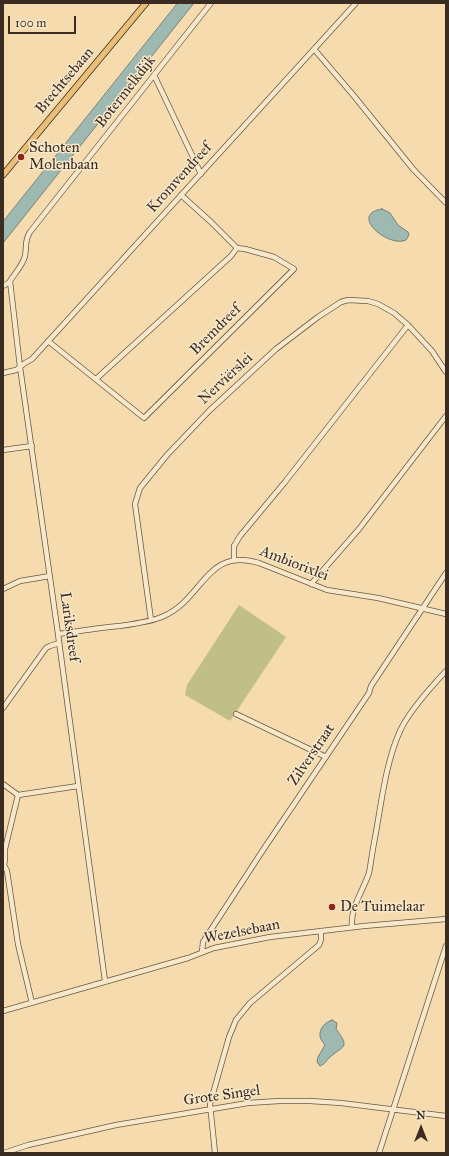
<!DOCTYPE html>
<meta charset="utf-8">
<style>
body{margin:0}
#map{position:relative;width:449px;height:1156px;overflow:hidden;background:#f5dbad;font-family:"IM FELL Great Primer",serif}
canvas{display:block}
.frame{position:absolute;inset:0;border:4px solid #3a2c23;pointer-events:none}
.north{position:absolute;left:401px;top:1108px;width:40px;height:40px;-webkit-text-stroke:3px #f8e8ca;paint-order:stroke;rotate:0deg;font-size:11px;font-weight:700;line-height:16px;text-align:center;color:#3a2c23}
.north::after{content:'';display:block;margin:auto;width:14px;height:18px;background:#3a2c23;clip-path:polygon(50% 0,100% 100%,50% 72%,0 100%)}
.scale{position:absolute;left:8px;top:16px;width:68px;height:18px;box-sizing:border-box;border:2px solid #3a2c23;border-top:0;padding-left:5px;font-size:12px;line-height:14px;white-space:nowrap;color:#3a2c23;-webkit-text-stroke:3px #f8e8ca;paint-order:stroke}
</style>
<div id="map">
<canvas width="449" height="1156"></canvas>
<div class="frame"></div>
<div class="north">N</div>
<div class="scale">100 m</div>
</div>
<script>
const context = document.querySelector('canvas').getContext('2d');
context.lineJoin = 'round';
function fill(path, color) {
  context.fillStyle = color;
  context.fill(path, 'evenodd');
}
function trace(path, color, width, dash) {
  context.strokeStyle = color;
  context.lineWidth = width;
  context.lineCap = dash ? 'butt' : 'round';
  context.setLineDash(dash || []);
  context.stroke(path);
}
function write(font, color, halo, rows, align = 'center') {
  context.font = font + ' "IM FELL Great Primer",serif';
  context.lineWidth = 3;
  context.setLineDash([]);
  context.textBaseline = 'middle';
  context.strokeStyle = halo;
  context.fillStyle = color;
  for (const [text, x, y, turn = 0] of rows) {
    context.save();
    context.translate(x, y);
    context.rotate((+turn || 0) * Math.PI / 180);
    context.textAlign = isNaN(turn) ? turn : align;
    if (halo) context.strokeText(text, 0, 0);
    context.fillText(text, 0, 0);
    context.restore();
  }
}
fill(new Path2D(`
 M239 605 286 637 230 721 185 695 187 685Z`), '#c0bf87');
const water = new Path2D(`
 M178 3H194L3 243V222Z
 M382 209 390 213 398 225 408 232 409 235 406 240C388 248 348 214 382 209Z
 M332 1020 337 1023 336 1029C351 1049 343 1045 329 1058 326 1061 325 1064 320 1066L317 1062 318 1057 325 1045C323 1042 320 1039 320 1036 319 1028 326 1022 332 1020Z`);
fill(water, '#9eb9b2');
trace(water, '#768179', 1);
const minor = new Path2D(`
 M314 49 354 96 413 169 446 203
 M154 75 201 174
 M3 286 10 282
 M48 341 144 418 294 269 274 257 245 249 237 248 211 222 181 195
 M3 373 16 370 25 363 32 359 356 3
 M96 379 231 256 237 248
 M3 450 32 446
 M234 559V546L240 536 285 482 408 325
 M311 584 359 529 446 416
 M3 589 20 581 50 576
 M151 620 135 504 140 488 167 455 209 411 276 349 318 317 341 302 348 300 368 301 378 304 394 313 408 325 432 351 446 372
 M58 634C79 631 99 628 119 626 134 624 151 622 164 616 204 598 206 547 259 563L327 590 378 598 446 614
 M3 708 46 648 50 646 59 643
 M236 714 326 757
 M3 784 18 795 78 786
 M18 795 5 849V860L4 865 7 871 18 944 32 1003
 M352 927C350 908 363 891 369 873 371 863 372 853 374 843 381 807 385 764 400 731 409 711 431 687 446 671
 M202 952 203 942 263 850 369 693 371 686 446 573
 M105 981 58 634 20 367 10 281C15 273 23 265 25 256 27 247 24 241 30 232L211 3
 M3 1011 188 958 214 948 270 937 364 926 446 919
 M4 1153 28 1145 116 1125 248 1103 279 1101H310L341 1103 446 1116
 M215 1153 210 1104 229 1037 236 1020 250 1003 319 945 321 940V931
 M379 1153 446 946`);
const major = new Path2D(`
 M3 175 146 3`);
trace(minor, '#695846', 6);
trace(major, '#3a2c23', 7);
trace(minor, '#f8e8ca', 4.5);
trace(major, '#eabe76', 5.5);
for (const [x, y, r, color] of [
 [21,157,4,"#8f2418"],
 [332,907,4,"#8f2418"]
]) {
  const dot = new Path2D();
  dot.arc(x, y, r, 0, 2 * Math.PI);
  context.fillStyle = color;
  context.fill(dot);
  trace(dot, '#f8e8ca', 1.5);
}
write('15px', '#3a2c23', '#f8e8ca', [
 ["Brechtsebaan",65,81,-50],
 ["Botermelkdijk",126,92,-52],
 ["Kromvendreef",180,178,-48],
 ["Bremdreef",216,330,-45],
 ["Nerviërslei",226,379,-43],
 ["Ambiorixlei",294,564,21],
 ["Lariksdreef",69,627,82],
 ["Zilverstraat",312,755,-56],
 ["Wezelsebaan",242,932,-11],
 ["Grote Singel",222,1096,-8]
]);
write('15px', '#3a2c23', '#f8e8ca', [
 ["Schoten",29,148],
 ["Molenbaan",29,165],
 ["De Tuimelaar",340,907]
], 'left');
</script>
